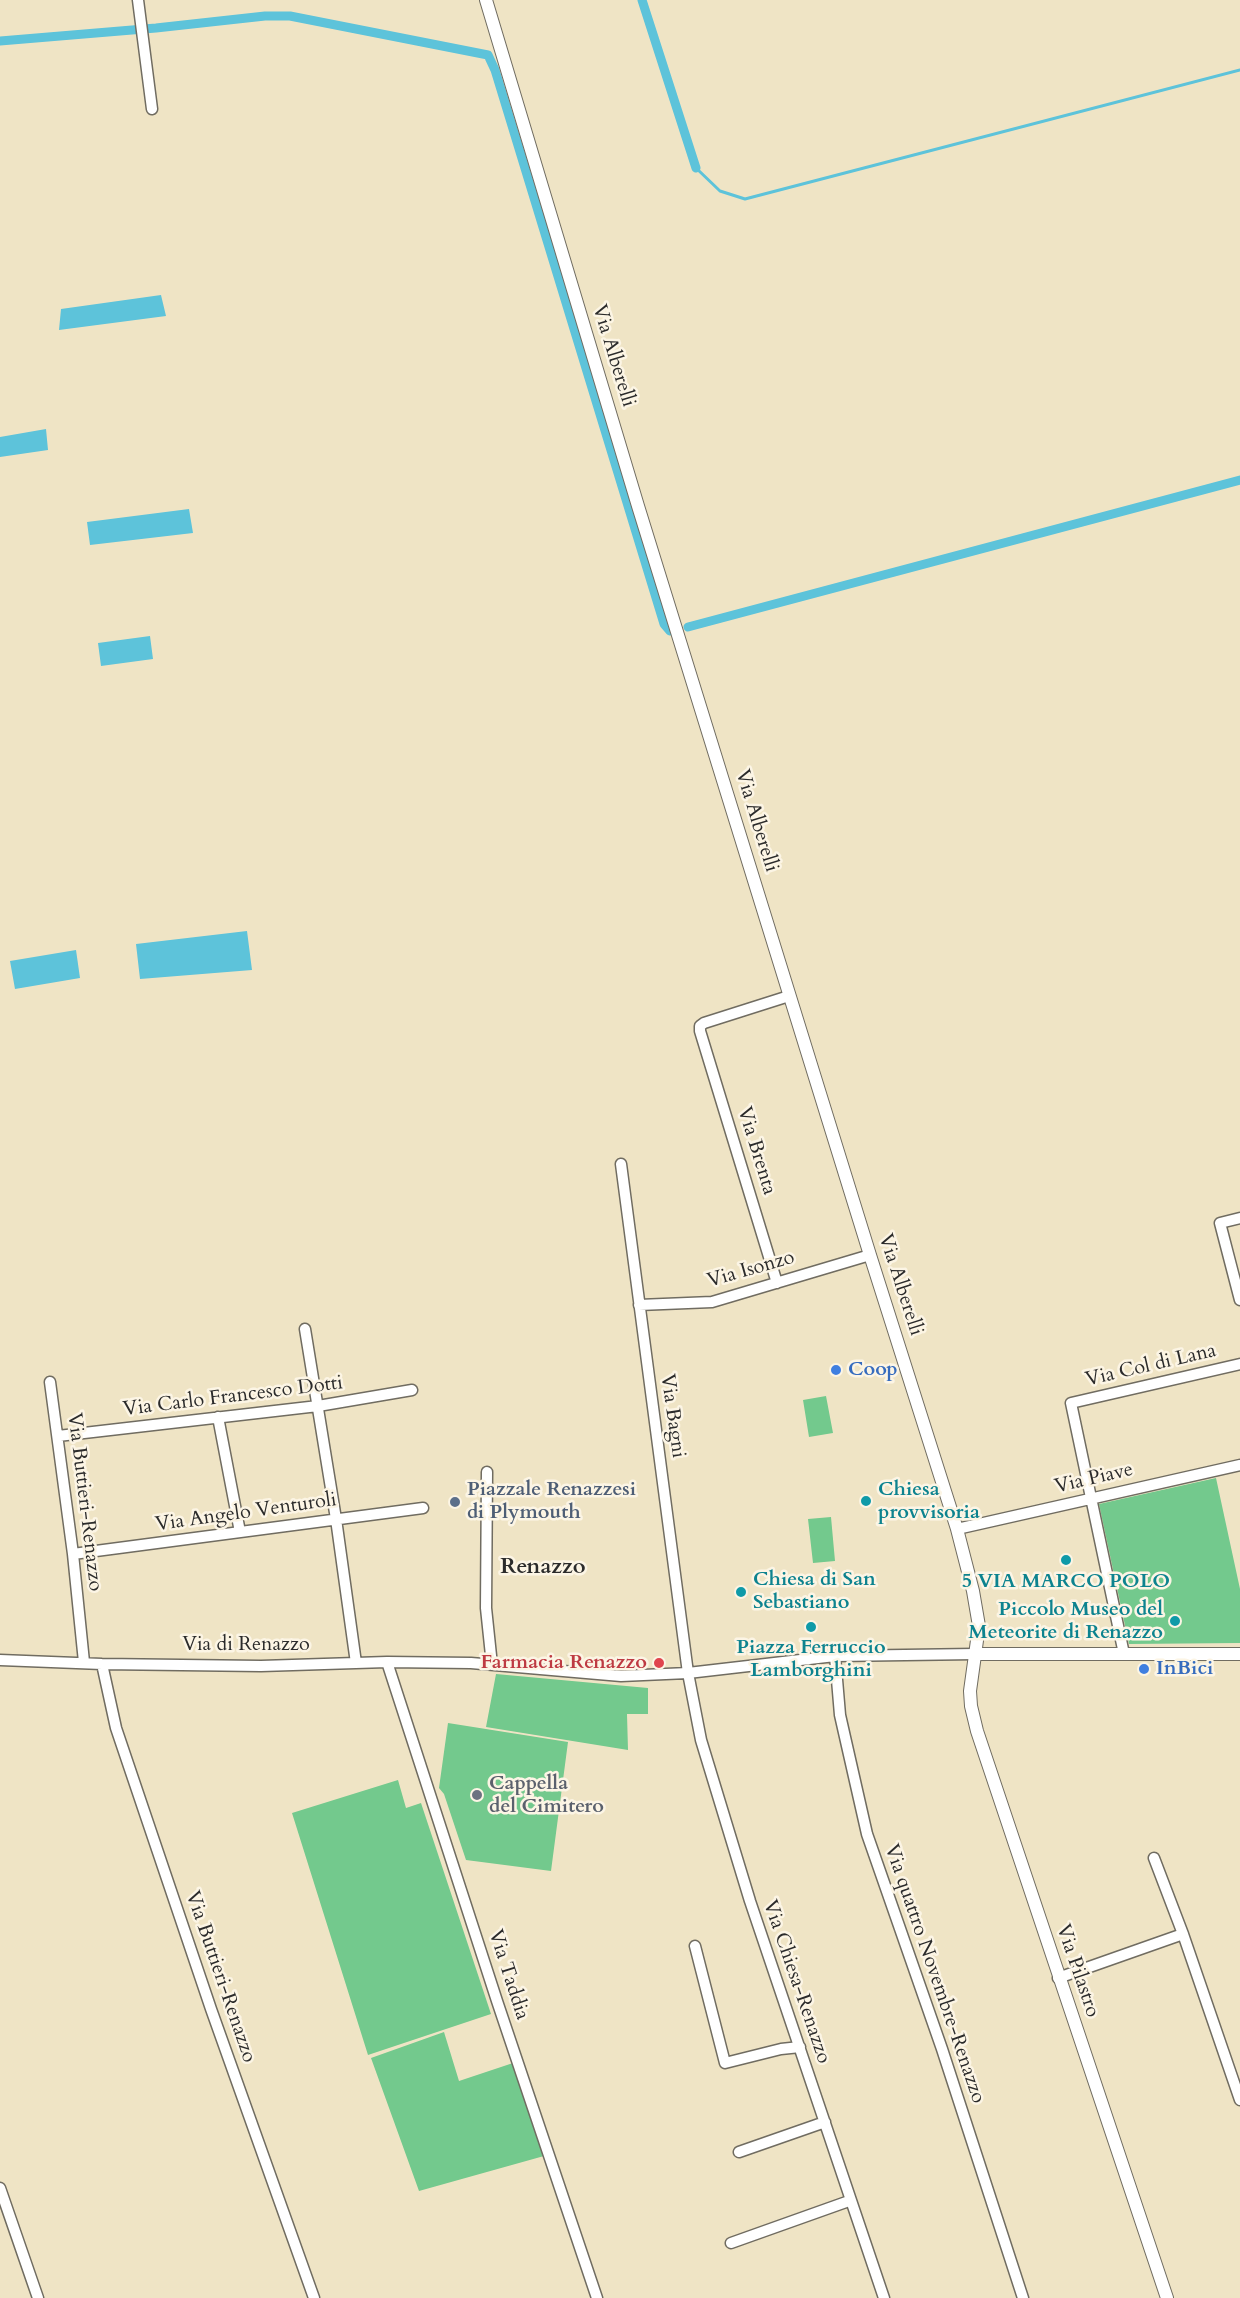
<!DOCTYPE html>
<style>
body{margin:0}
canvas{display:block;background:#efe4c5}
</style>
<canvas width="1240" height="2298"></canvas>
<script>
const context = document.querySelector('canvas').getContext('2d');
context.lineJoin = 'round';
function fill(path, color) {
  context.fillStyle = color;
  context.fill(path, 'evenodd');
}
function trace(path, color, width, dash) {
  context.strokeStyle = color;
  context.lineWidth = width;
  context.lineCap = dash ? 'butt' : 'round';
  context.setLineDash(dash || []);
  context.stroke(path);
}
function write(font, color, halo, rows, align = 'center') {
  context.font = font + ' Cardo,serif';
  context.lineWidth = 5;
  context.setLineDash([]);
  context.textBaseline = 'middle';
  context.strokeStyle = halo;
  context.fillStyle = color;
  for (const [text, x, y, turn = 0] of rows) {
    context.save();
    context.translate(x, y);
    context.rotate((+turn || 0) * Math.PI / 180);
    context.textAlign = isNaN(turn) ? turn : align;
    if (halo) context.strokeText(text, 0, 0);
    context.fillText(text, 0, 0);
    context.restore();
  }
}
fill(new Path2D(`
 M826 1396 833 1433 809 1437 803 1400Z
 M1216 1478 1240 1589V1643L1129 1644 1099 1504Z
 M831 1517 835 1561 813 1563 808 1519Z
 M496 1674 648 1688V1714H627L628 1750 486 1727Z
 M448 1723 568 1742 551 1871 466 1860 444 1794 439 1788Z
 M398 1780 406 1808 421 1803 491 2014 368 2055 292 1813Z
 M444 2032 459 2081 513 2063 544 2156 419 2191 371 2058Z`), '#73c98d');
fill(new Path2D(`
 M161 295 166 316 59 330 61 309Z
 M46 429 48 450 0 457V437Z
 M189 509 193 533 90 545 87 522Z
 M150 636 153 659 101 666 98 643Z
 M247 931 252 970 140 979 136 944Z
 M76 950 80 978 15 989 10 961Z`), '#5dc3da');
trace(new Path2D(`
 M696 168 720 191 745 199 1240 70`), '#5dc3da', 3);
trace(new Path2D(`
 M642 0 696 168
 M0 41 156 28 265 16H290L488 55 495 70 664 624 670 631
 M688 627 1240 480`), '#5dc3da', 9);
const minor = new Path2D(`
 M138 0 152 109
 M621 1164 688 1673 701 1740 750 1901 884 2298
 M1240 1218 1220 1223 1240 1300
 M777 1283 700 1031V1026L704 1023 789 996
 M639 1305 712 1302 870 1255
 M305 1329 336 1519 356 1663
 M50 1382 73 1554 84 1662
 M218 1417 240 1532
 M58 1436 318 1406 412 1390
 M487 1472 486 1608 492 1665
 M957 1529 1240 1465
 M73 1554 423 1508
 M1124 1654 1071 1403 1240 1364
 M835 1656 840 1715 867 1834 942 2049 1023 2298
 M0 1660 102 1664 261 1666 387 1662 471 1663 621 1676 688 1673 835 1656 975 1654
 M387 1662 497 2001 597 2298
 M102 1664 116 1728 211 2009 314 2298
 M1154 1858 1183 1934 1240 2100
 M695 1946 725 2063 781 2049 800 2047
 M1058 1978 1183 1934
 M739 2152 825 2122
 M0 2188 38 2298
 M731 2243 849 2201`);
const tertiary = new Path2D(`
 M486 0 638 506 870 1255 957 1529 973 1591 979 1626 970 1691 971 1706 977 1731 1167 2298
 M975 1654H1240`);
trace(minor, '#706c61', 13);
trace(tertiary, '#706c61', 14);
trace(minor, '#fff', 10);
trace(tertiary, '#fff', 12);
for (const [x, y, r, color] of [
 [836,1370,6,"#3f7fe0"],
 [866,1501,6,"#0f9aa8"],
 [455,1502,6,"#5c6f8a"],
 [1066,1560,6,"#0f9aa8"],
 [741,1592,6,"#0f9aa8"],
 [1175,1621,6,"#0f9aa8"],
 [811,1627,6,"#0f9aa8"],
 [659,1663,6,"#e0444e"],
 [1144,1669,6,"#3f7fe0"],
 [477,1795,6,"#6b7280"]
]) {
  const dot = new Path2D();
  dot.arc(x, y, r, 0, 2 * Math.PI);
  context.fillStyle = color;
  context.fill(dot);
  trace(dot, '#fcf5e5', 2);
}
write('20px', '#2b2b2b', '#fcf5e5', [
 ["Via Alberelli",613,356,73],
 ["Via Alberelli",756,821,73],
 ["Via Brenta",756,1151,73],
 ["Via Isonzo",751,1270,-16],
 ["Via Alberelli",900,1285,72],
 ["Via Col di Lana",1151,1366,-13],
 ["Via Carlo Francesco Dotti",233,1397,-7],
 ["Via Bagni",672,1416,82],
 ["Via Piave",1094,1479,-13],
 ["Via Buttieri-Renazzo",84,1502,83],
 ["Via Angelo Venturoli",246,1513,-8],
 ["Via di Renazzo",246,1645],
 ["Via Pilastro",1077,1971,71],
 ["Via quattro Novembre-Renazzo",934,1974,71],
 ["Via Taddia",508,1975,72],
 ["Via Buttieri-Renazzo",220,1977,71],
 ["Via Chiesa-Renazzo",796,1982,71]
]);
write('bold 20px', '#366cbe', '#fcf5e5', [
 ["Coop",848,1370],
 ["InBici",1156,1669]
], 'left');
write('bold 20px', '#4e5e75', '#fcf5e5', [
 ["Piazzale Renazzesi",467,1490],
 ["di Plymouth",467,1513]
], 'left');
write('bold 20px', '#0d838f', '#fcf5e5', [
 ["Chiesa",878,1490],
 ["provvisoria",878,1513],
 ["Chiesa di San",753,1580],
 ["Sebastiano",753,1603],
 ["5 VIA MARCO POLO",1066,1582,"center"],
 ["Piccolo Museo del",1163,1610,"right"],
 ["Meteorite di Renazzo",1163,1633,"right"],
 ["Piazza Ferruccio",811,1648,"center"],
 ["Lamborghini",811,1671,"center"]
], 'left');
write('bold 20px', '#be3a42', '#fcf5e5', [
 ["Farmacia Renazzo",647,1663]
], 'right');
write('bold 20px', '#5b616d', '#fcf5e5', [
 ["Cappella",489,1784],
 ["del Cimitero",489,1807]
], 'left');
write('bold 22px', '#2b2b2b', '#fcf5e5', [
 ["Renazzo",543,1568]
]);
</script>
